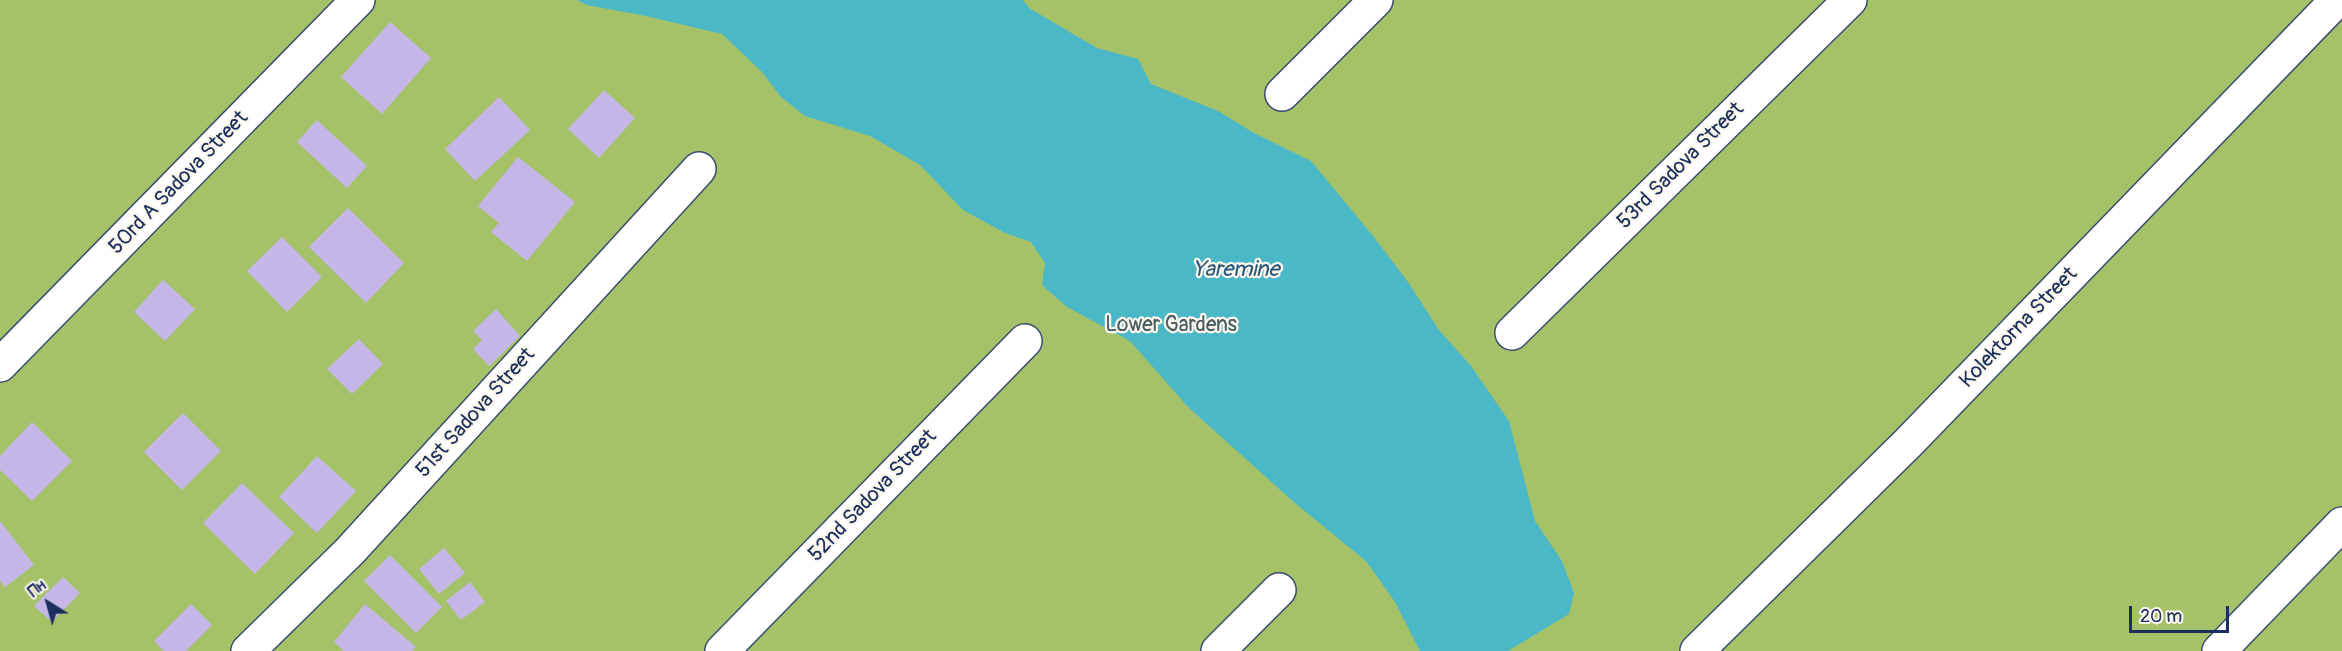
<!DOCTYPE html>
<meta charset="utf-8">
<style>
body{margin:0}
#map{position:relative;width:2342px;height:651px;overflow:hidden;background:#f2ecd4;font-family:Pangolin,sans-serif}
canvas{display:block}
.north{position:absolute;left:18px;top:573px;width:60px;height:60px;-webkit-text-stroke:4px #fbf7ec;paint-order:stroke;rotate:323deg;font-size:16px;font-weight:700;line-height:24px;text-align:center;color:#1b2f5e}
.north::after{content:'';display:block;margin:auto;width:21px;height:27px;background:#1b2f5e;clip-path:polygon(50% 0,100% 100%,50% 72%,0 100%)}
.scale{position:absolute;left:2129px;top:606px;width:100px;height:27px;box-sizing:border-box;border:3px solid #1b2f5e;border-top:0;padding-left:8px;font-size:18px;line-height:21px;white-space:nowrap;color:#1b2f5e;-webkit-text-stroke:4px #fbf7ec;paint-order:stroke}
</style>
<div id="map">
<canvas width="2342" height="651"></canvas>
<div class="north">Пн</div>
<div class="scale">20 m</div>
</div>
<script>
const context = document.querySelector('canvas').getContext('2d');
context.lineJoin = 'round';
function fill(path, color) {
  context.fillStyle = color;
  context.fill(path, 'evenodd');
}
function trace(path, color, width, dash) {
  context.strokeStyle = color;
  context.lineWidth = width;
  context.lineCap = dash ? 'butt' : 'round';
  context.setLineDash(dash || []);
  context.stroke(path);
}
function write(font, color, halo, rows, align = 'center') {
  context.font = font + ' Pangolin,sans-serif';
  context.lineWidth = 4.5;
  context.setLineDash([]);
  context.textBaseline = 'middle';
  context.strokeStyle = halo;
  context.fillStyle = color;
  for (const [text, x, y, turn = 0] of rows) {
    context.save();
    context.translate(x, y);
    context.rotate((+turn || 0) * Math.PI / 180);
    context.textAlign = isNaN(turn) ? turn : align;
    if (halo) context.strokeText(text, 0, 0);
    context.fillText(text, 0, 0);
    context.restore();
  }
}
fill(new Path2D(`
 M0 0H2342V651H0Z`), '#a5c269');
fill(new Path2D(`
 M577 0H1023L1029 8 1097 48 1138 59 1151 84 1218 111 1254 133 1311 161 1373 236 1408 282 1439 330 1471 366 1509 421 1535 521 1562 561 1574 593 1569 614 1508 651H1420L1395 602 1366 561 1296 504 1188 407 1130 341 1067 307 1042 285 1045 263 1031 242 1005 233 963 210 920 165 870 136 805 116 781 97 762 72 722 34 646 16 587 5Z`), '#4bb8c7');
fill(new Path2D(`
 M390 22 431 58 382 114 341 77Z
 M604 90 635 118 599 158 568 129Z
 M499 97 530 130 475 181 445 149Z
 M317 120 367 166 347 188 297 142Z
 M518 157 575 202 527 261 491 232 499 223 478 206Z
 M348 208 404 263 366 303 309 247Z
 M282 237 322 277 287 312 247 271Z
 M163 280 195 309 165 341 134 312Z
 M496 309 520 336 489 366 473 349 482 340 473 331Z
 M359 339 383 364 352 394 327 369Z
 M183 413 221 451 182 490 144 452Z
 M32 422 72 461 32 501 0 470V456Z
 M317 456 356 491 317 533 279 497Z
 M242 483 294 533 255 574 203 523Z
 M0 521 34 565 5 587 0 581Z
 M444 548 465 573 439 594 419 569Z
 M390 555 442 607 416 633 364 581Z
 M63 577 80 593 52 622 34 606Z
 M470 582 485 602 461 620 446 601Z
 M191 604 212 625 186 651H164L154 641Z
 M365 604 416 647 412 651H344L334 642Z`), '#c4b7e7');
const minor = new Path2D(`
 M1282 94 1376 0
 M1512 333 1850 0
 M0 365 358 0
 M248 651 350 551 699 169
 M722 651 1025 341
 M1218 651 1279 590
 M1697 651 1909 442 2337 0
 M2219 651 2342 524`);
trace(minor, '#3b4b70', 36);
trace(minor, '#fff', 33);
write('21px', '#1b2f5e', '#fbf7ec', [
 ["53rd Sadova Street",1681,166,-45],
 ["50rd A Sadova Street",179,183,-46],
 ["Kolektorna Street",2019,328,-46],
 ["51st Sadova Street",476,413,-48],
 ["52nd Sadova Street",873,496,-46]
]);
write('21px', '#445b61', '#fbf7ec', [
 ["Lower Gardens",1171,326]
]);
write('italic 22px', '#29587e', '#fbf7ec', [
 ["Yaremine",1236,270]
]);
</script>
